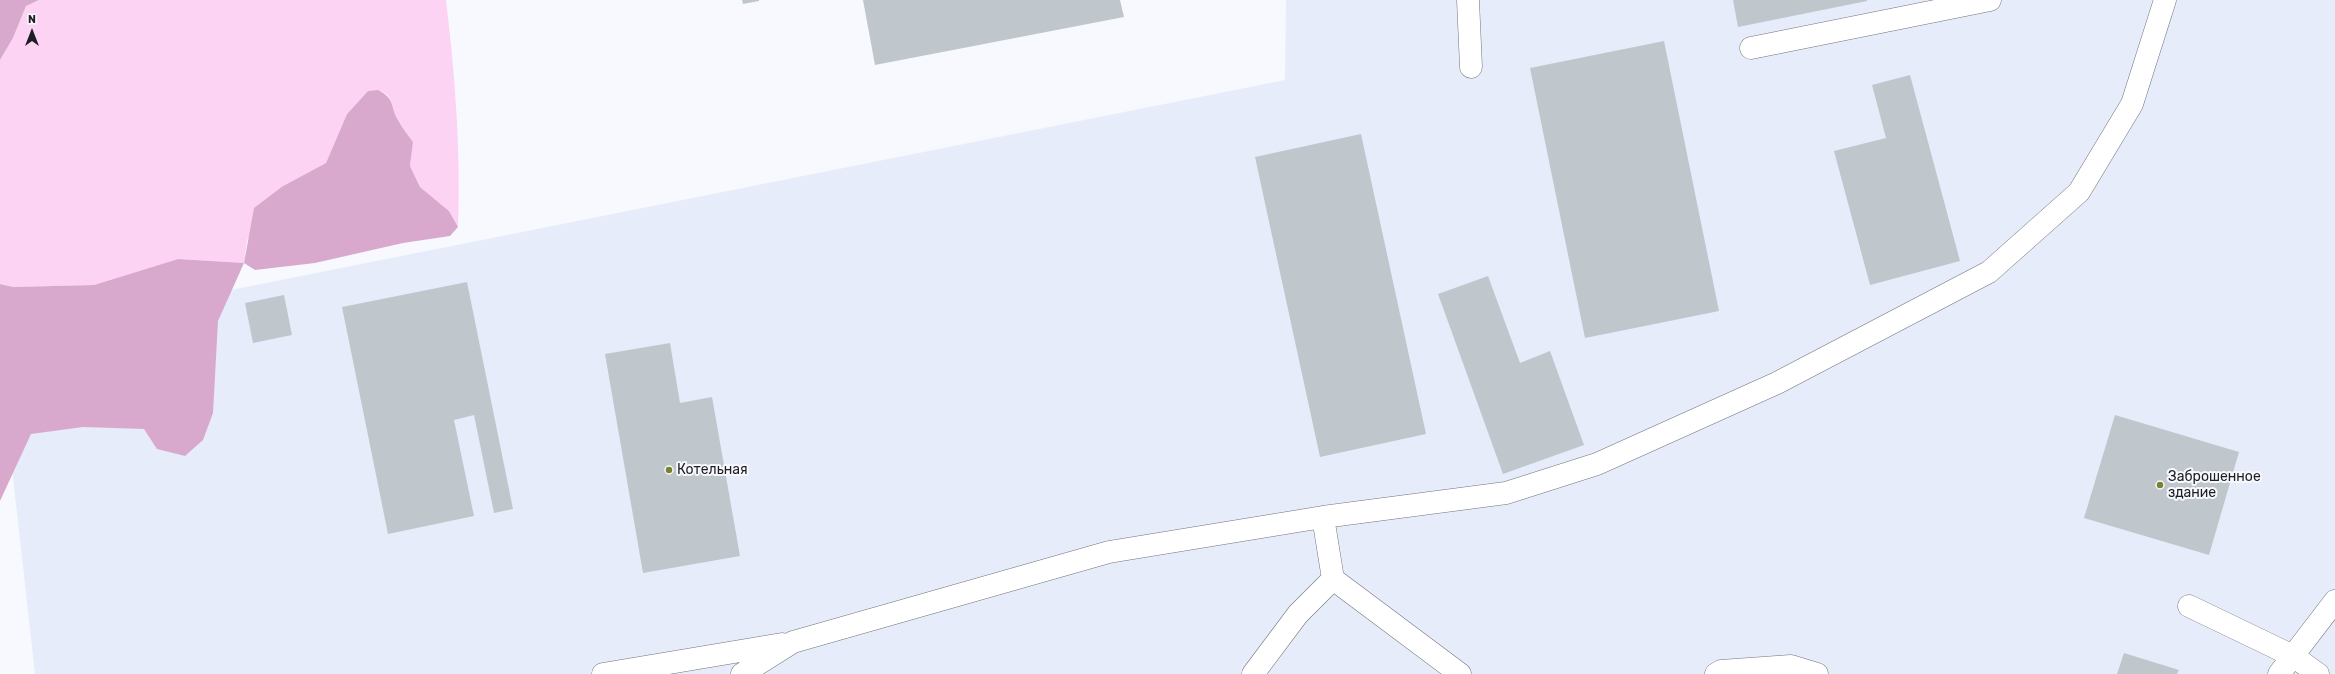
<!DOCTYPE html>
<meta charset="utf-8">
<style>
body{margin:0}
#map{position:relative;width:2335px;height:674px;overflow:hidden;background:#f7f9ff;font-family:Rubik,sans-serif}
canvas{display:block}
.north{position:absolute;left:12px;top:12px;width:40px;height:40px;-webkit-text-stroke:3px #f7f9ff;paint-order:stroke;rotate:0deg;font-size:11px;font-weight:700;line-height:16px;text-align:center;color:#1d1e21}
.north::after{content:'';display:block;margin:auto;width:14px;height:18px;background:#1d1e21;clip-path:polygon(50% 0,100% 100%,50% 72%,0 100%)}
</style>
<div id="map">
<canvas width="2335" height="674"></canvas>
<div class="north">N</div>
</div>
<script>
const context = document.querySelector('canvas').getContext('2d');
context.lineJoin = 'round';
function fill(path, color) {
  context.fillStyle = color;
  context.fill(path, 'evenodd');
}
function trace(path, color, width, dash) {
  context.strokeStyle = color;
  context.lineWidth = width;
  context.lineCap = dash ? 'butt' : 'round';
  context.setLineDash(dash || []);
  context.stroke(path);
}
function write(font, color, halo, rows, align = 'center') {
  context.font = font + ' Rubik,sans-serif';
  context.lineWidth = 4;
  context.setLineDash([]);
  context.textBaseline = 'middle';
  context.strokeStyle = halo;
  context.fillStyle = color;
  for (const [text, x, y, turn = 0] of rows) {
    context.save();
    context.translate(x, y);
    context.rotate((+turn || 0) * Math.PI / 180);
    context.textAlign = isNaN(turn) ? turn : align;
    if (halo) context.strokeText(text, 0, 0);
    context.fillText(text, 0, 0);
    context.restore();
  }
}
fill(new Path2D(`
 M1286 0H2335V674H35L0 361V336L1285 80Z`), '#e7ecfb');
fill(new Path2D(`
 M39 0H446C455 75 461 152 458 227L449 211 420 187 410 166 413 142C408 135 402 128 398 120 389 105 396 88 368 91L347 114 326 163 283 186 247 240 244 263 178 259 94 285 13 287 0 284V60L13 38 26 6Z`), '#fcd3f2');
fill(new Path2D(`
 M0 0H39L26 6 13 38 0 60Z
 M378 90C396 99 390 107 398 120 402 128 408 135 413 142L410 166 420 187 449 211 458 227 450 236 403 243 315 263 255 270 244 263 218 321 213 413 203 440 185 456 157 449 144 429 83 427 31 434 0 501V284L13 287 94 285 178 259 244 263 254 208 283 186 326 163 347 114 368 91Z`), '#d9a9cd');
fill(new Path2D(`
 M742 0H759V1L743 4Z
 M863 0H1120L1124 17 875 65Z
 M1733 0H1867V1L1738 27Z
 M1664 41 1719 311 1585 338 1530 68Z
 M1910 75 1960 261 1870 285 1834 151 1886 138 1872 85Z
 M1361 134 1426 434 1320 457 1255 157Z
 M1488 276 1520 363 1550 351 1584 445 1503 474 1438 294Z
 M467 282 513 509 494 513 474 415 454 420 474 516 388 534 342 307Z
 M284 295 292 335 253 343 245 303Z
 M670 343 680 403 712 397 740 556 643 573 605 354Z
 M2115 415 2239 452 2209 555 2084 518Z
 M2124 653 2179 670 2177 674H2117Z`), '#bfc7cc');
const minor = new Path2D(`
 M1468 0 1471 67
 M1751 48 1990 0
 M1333 579 1460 674
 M2189 606 2293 656 2318 674
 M603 674 782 644
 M742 674 793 642 1109 552 1323 517 1506 493 1597 464 1777 383 1989 272 2079 192 2132 104 2165 0
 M1253 674 1298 614 1333 579 1323 517
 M1716 674 1721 671 1791 666 1817 674
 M2279 674 2335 601`);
trace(minor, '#72747b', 23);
trace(minor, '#fff', 22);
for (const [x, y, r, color] of [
 [669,470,4,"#79822e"],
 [2160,485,4,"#79822e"]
]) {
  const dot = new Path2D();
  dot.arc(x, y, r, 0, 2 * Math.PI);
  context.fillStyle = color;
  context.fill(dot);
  trace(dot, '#f7f9ff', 1.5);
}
write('14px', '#1d1e21', '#f7f9ff', [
 ["Котельная",677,470],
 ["Заброшенное",2168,477],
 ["здание",2168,493]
], 'left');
</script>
